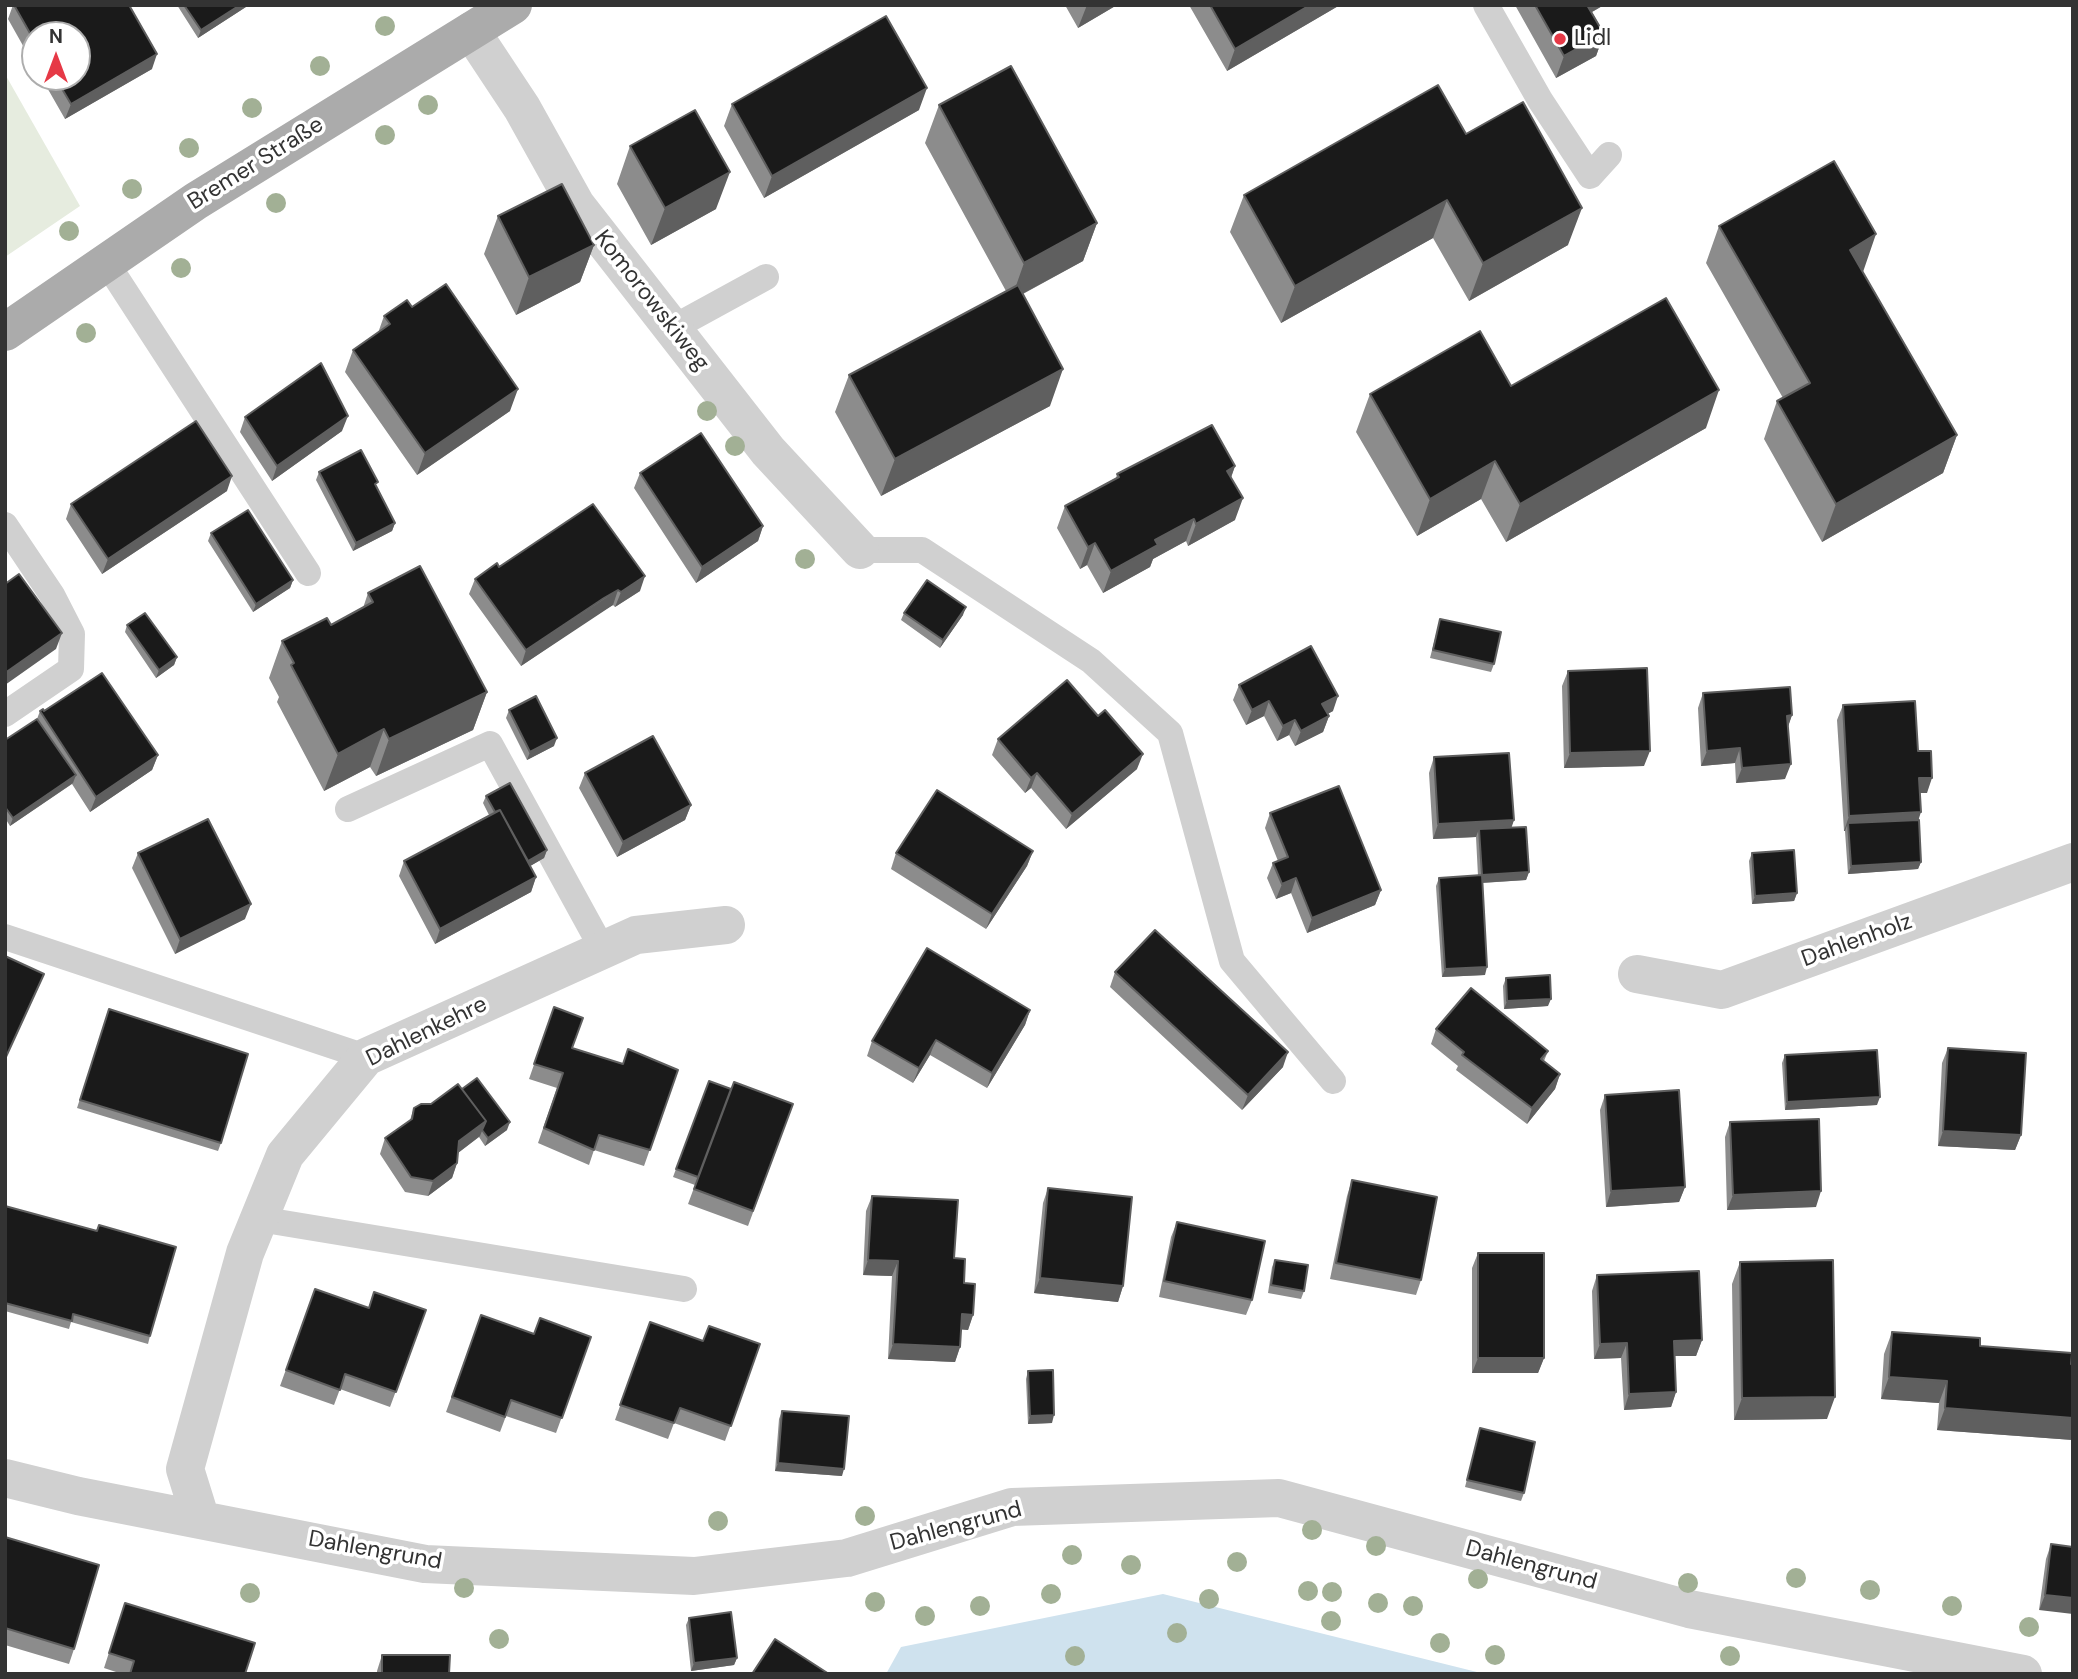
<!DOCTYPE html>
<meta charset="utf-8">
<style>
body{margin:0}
#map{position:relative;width:2078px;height:1679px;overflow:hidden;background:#fff;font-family:"DM Sans",sans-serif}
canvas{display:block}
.frame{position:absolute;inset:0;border:7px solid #333;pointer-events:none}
.north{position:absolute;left:21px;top:21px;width:70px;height:70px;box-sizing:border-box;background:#fff;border:2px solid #adadad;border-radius:50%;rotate:0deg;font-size:19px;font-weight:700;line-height:28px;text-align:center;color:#333}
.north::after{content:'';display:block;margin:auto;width:24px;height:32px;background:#e63946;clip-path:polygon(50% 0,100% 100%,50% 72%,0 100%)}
</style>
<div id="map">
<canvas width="2078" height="1679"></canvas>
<div class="frame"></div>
<div class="north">N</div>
</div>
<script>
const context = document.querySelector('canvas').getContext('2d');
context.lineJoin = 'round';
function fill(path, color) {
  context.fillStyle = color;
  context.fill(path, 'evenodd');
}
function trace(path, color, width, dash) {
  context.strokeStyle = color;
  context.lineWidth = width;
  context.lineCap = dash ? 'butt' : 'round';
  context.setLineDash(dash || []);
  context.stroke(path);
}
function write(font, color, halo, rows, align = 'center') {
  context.font = font + ' "DM Sans",sans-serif';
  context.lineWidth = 7;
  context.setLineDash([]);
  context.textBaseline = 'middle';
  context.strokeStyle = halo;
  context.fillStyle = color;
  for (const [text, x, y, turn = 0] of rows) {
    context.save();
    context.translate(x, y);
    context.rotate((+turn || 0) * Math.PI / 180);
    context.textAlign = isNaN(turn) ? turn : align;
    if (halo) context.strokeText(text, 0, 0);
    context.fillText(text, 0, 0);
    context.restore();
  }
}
fill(new Path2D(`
 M5 74 80 206 5 257Z`), '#e6ecdf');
fill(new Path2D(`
 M1163 1594 1485 1674H886L901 1647Z`), '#cfe2ee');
trace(new Path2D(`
 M1486 5 1540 100 1590 176 1609 155
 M106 262 308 573
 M671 329 766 277
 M5 525 52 595 72 634 71 669 5 714
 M860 550H922L1091 661 1170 733 1232 961 1333 1081
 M348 809 490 744 603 950
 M5 937 366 1057
 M259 1219 684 1289`), '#d0d0d0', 26);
trace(new Path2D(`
 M471 31 522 108 576 205 768 451 860 550
 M1637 974 1722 990 2073 862
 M5 1478 78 1496 425 1564 694 1576 847 1558 1012 1507 1279 1498 1689 1609 2023 1674
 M200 1517 185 1469 245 1253 285 1155 366 1057 636 935 726 925`), '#d0d0d0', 38);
trace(new Path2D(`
 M5 332 196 201 513 5`), '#ababab', 38);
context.fillStyle = '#a2b095';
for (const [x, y] of [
 [385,26],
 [320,66],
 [428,105],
 [252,108],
 [385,135],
 [189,148],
 [132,189],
 [276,203],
 [69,231],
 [181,268],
 [86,333],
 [707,411],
 [735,446],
 [805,559],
 [865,1516],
 [718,1521],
 [1312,1530],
 [1376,1546],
 [1072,1555],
 [1237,1562],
 [1131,1565],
 [1796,1578],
 [1478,1579],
 [1688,1583],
 [464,1588],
 [1870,1590],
 [1308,1591],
 [1332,1592],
 [250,1593],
 [1051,1594],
 [1209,1599],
 [875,1602],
 [1378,1603],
 [980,1606],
 [1413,1606],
 [1952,1606],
 [925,1616],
 [1331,1621],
 [2029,1627],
 [1177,1633],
 [499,1639],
 [1440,1643],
 [1495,1655],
 [1075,1656],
 [1730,1656]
]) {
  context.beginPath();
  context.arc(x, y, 10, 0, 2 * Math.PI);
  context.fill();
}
fill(new Path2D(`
 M13 5H129L152 69 65 119 41 77H77L35 35V67L8 19Z
 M177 5H249L198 38Z
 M1065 5H1117L1078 28Z
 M1189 5H1340L1227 71Z
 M1515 5H1604L1592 12 1604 34 1596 56 1556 78Z
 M732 104 919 110 764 198 724 126Z
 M939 105 1097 223 1083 261 1023 294 1050 406 881 496 835 412 849 375 1006 291 925 143Z
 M1466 134 1568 245 1469 301 1433 238 1281 323 1230 232 1244 195Z
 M630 146 716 209 651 245 617 184Z
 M498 216 594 245 580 282 516 315 484 254Z
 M1719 226 1863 272 1957 435 1943 473 1822 542 1764 439 1777 401 1783 398 1706 263Z
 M412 307 510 411 417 475 345 372 353 350 378 333 384 316Z
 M1511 386 1706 428 1506 542 1481 499 1417 536 1356 432 1370 394Z
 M245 417 342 431 272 481 240 432Z
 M1235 466 1231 478 1235 520 1188 546 1186 541 1153 559 1150 567 1103 593 1087 565 1080 569 1057 528 1065 506 1116 478 1117 474Z
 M319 472 377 488 395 523 392 531 353 551 316 480Z
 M640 473 763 526 758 541 696 583 634 488Z
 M227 491 102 574 66 519 71 504Z
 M211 533 293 580 290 588 253 612 208 541Z
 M499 567 640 591 615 607 613 605 599 613 521 666 469 594 475 579Z
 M368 593 487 692 473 730 376 776 370 767 324 791 277 702 279 697 269 678 282 641 331 625 363 608Z
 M904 613 963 615 940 648 901 620Z
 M1440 619 1494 664 1491 672 1430 658Z
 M127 625 177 657 174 665 156 678 125 632Z
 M1568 671 1644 766 1564 768 1562 686Z
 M1239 685 1333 711 1327 714 1329 716 1323 732 1295 746 1289 735 1277 741 1264 716 1246 725 1233 700Z
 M1703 693 1792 715 1788 726 1785 779 1736 783 1735 763 1701 766 1698 708Z
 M1843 705 1918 751 1927 793H1920L1919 820 1921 862 1918 869 1848 874 1845 831H1844L1837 720Z
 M509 710 554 746 527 760 506 718Z
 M40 711H44L158 755 152 770 90 812 72 784 10 826 5 818V740L37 719Z
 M998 739 1137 769 1066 829 1031 788 1025 793 992 755Z
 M1434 757 1514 820 1511 827 1529 872 1526 880 1482 883 1485 975 1442 977 1436 886 1439 878 1478 876 1476 837 1433 839 1429 773Z
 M585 773 691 805 685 820 617 857 579 788Z
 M486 796 547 850 544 858 530 866 536 877 531 892 435 944 399 876 404 861 489 815 483 803Z
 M1270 813 1381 890 1375 905 1307 933 1291 893 1276 899 1267 878 1273 863 1278 861 1265 828Z
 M1033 851 1027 866 986 929 891 869 896 853Z
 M138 853 245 919 175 954 132 868Z
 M1752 853 1797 893 1794 901 1752 904 1749 861Z
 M1115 972 1283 1067 1242 1110 1110 987Z
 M1506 978 1548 1006 1504 1009 1503 986Z
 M554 1007 572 1048 623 1064 678 1070 644 1166 594 1150 589 1165 538 1143 557 1088 529 1079Z
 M109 1009 221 1143 218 1151 77 1108Z
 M1030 1010 1025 1025 987 1088 930 1055 913 1083 867 1056 872 1041Z
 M1436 1029 1548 1051 1544 1061 1560 1074 1555 1089 1527 1124 1456 1070 1458 1066 1431 1044Z
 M1948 1048 2021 1135 2015 1150 1938 1146 1942 1063Z
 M1785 1055 1877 1105 1785 1110 1782 1063Z
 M709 1081 731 1089 793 1104 748 1226 688 1204 695 1185 673 1177Z
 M462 1089 507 1130 485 1146 479 1137 458 1153 457 1163 452 1178 428 1196 405 1192 380 1154 385 1138 410 1120 414 1108 431 1104Z
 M1605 1095 1685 1187 1679 1202 1606 1207 1600 1110Z
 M1730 1122 1816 1207 1727 1210 1725 1137Z
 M1352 1180 1421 1280 1416 1295 1330 1279 1347 1196Z
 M1048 1188 1123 1286 1118 1302 1034 1293 1043 1203Z
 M872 1196 954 1258 973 1315 968 1330 961 1329 960 1347 955 1362 888 1359 892 1276 863 1275 866 1211Z
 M5 1206 96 1231 99 1225 150 1336 148 1344 71 1322 69 1329 5 1311Z
 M1177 1222 1252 1300 1246 1315 1159 1297 1171 1237Z
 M1478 1253 1544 1358 1538 1373H1472V1268Z
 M1275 1260 1304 1291 1301 1299 1268 1293 1272 1267Z
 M1740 1262 1827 1419 1734 1420 1732 1284Z
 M1597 1275 1702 1340 1696 1356H1675L1676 1392 1671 1407 1624 1410 1621 1358 1594 1359 1592 1291Z
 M315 1289 369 1308 426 1310 390 1407 340 1389 334 1405 280 1386Z
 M481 1315 534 1334 591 1337 556 1433 506 1416 500 1432 446 1412Z
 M650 1322 703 1341 760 1344 725 1441 674 1423 668 1439 615 1420Z
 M1892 1332 1980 1346 2073 1365V1440L1937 1430 1939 1403 1881 1399 1884 1354Z
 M1028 1371 1052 1423 1028 1424 1026 1379Z
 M782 1411 842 1476 775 1471 779 1419Z
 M1480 1428 1524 1493 1521 1501 1465 1487Z
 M5 1537 74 1649 69 1664 5 1645Z
 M2051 1544 2073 1547 2039 1610 2046 1559Z
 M125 1603 245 1674H122L104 1668Z
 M689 1618 737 1658 734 1665 691 1671 686 1625Z
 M382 1655 449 1674H377V1671Z`), '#8c8c8c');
fill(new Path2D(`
 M240 5H249L198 38 201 30Z
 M1087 5H1117L1078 28Z
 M1310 5H1340L1227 71 1235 49Z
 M1582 5H1604L1576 21Z
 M1604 34 1596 56 1556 78 1564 56Z
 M157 54 152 69 65 119 71 104Z
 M927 88 919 110 764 198 772 176Z
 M730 172 716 209 651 245 665 208Z
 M1447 200 1433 238 1281 323 1295 286Z
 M1582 208 1568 245 1469 301 1483 263Z
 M1097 223 1083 261 1011 300 1024 263Z
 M1876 234 1863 272 1850 250Z
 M594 245 580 282 516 315 529 277Z
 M1063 369 1050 406 881 496 895 459Z
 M518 389 510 411 417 475 425 453Z
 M1719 390 1706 428 1506 542 1520 504Z
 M348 416 342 431 272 481 277 466Z
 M1957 435 1943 473 1822 542 1836 504Z
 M1495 461 1481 499 1417 536 1430 499Z
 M1235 466 1227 488V471Z
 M232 476 227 491 102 574 108 559Z
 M1243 498 1235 520 1188 546 1196 524Z
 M1194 519 1186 541 1153 559 1150 567 1103 593 1111 571 1155 540Z
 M395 523 392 531 353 551 356 543Z
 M763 526 758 541 696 583 702 567Z
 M1095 543 1087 565 1080 569 1088 547Z
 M645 576 640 591 615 607 621 592Z
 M293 580 290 588 253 612 256 604Z
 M618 590 613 605 521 666 526 650Z
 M966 607 963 615 940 648 943 640Z
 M62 633 56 649 5 685V673Z
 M177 657 174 665 156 678 159 670Z
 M487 692 473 730 376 776 389 739Z
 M1338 696 1333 711 1317 720 1322 704Z
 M1269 701 1264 716 1246 725 1252 710Z
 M1792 715 1787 730V716Z
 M1329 716 1323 732 1295 746 1301 731Z
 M1295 720 1289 735 1277 741 1283 726Z
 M384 729 370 767 324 791 338 754Z
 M557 738 554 746 527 760 530 752Z
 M1740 748 1735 763 1701 766 1707 751Z
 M1650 751 1644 766 1564 768 1570 753Z
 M1143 754 1137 769 1066 829 1072 814Z
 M158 755 152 770 90 812 96 797Z
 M1791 764 1785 779 1736 783 1742 768Z
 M1037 773 1031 788 1025 793 1031 778Z
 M76 775 73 783 10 826 13 818Z
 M1919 778H1932L1927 793H1914Z
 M691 805 685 820 617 857 623 842Z
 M1921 812 1916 827 1848 823 1845 831H1844L1849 816Z
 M1514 820 1509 835 1479 829 1476 837 1433 839 1438 824Z
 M547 850 544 858 520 872 522 864Z
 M1033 851 1027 866 986 929 992 914Z
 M1921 862 1918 869 1848 874 1851 866Z
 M1529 872 1526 880 1479 883 1482 875Z
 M536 877 531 892 435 944 440 929Z
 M1296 878 1291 893 1276 899 1282 884Z
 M1381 890 1375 905 1307 933 1312 918Z
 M1797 893 1794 901 1752 904 1755 896Z
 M251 904 245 919 175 954 180 939Z
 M1487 967 1485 975 1442 977 1445 969Z
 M1551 999 1548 1006 1504 1009 1507 1001Z
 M1030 1010 1025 1025 987 1088 992 1073Z
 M936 1040 930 1055 913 1083 919 1068Z
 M1288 1052 1283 1067 1242 1110 1248 1095Z
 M1560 1074 1555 1089 1527 1124 1532 1108Z
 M1880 1097 1877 1105 1785 1110 1787 1102Z
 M486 1121 480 1136 454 1156 459 1141Z
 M510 1122 507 1130 485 1146 488 1138Z
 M1943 1131 2021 1135 2015 1150 1938 1146Z
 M457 1163 452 1178 428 1196 433 1181Z
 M1685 1187 1679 1202 1606 1207 1611 1191Z
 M1821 1191 1816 1207 1727 1210 1733 1195Z
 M868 1260 898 1261 892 1276 863 1275Z
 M1040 1278 1123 1286 1118 1302 1034 1293Z
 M962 1314 973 1315 968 1330 956 1329Z
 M1702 1340 1696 1356H1668L1674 1341Z
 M1627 1343 1621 1358 1594 1359 1600 1344Z
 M893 1344 960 1347 955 1362 888 1359Z
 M1478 1358H1544L1538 1373H1472Z
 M1889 1377 1947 1381 1939 1403 1881 1399Z
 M1676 1392 1671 1407 1624 1410 1629 1394Z
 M1835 1397 1827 1419 1734 1420 1742 1398Z
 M1945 1408 2073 1418V1440L1937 1430Z
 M1054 1415 1052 1423 1028 1424 1030 1416Z
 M778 1463 844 1469 842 1476 775 1471Z
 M2045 1595 2073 1598V1614L2039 1610Z
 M737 1658 734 1665 691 1671 694 1663Z`), '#5f5f5f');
const building = new Path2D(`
 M14 5H129L157 54 71 104 55 77H77V35H35V42Z
 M184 5H240L201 30Z
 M1210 5H1310L1235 49Z
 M1535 5H1587L1604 34 1564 56Z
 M886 16 927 88 772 176 732 104Z
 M1011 66 1097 223 1024 263 939 105Z
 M1438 85 1466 134 1523 102 1582 208 1483 263 1447 200 1295 286 1244 195Z
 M695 110 730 172 665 208 630 146Z
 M1834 161 1876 234 1850 250 1957 435 1836 504 1777 401 1810 383 1719 226Z
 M562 184 594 245 529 277 498 216Z
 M446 284 518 389 425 453 353 350 390 324 384 316 407 300 412 307Z
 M1018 285 1063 369 895 459 849 375Z
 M1666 298 1719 390 1520 504 1495 461 1430 499 1370 394 1480 331 1511 386Z
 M321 363 348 416 277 466 245 417Z
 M196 421 232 476 108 559 71 504Z
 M1212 425 1235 466 1227 471 1243 498 1196 524 1194 519 1155 540 1158 545 1111 571 1095 543 1088 547 1065 506 1119 477 1117 474Z
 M701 433 763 526 702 567 640 473Z
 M361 450 378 482 375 484 395 523 356 543 319 472Z
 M593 504 645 576 621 592 618 590 604 598 526 650 475 579 497 563 499 567Z
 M248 510 293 580 256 604 211 533Z
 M420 566 487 692 389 739 384 729 338 754 291 665 294 663 282 641 327 618 331 625 373 602 368 593Z
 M19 574 62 633 5 673V584Z
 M927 580 966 607 943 640 904 613Z
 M145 613 177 657 159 670 127 625Z
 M1440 619 1501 632 1494 664 1433 650Z
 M1311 646 1338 696 1322 704 1329 716 1301 731 1295 720 1283 726 1269 701 1252 710 1239 685Z
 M1647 668 1650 751 1570 753 1568 671Z
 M102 673 158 755 96 797 40 711 43 709 44 711Z
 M1067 680 1098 716 1105 710 1143 754 1072 814 1037 773 1031 778 998 739Z
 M1790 687 1792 715 1787 716 1791 764 1742 768 1740 748 1707 751 1703 693Z
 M536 696 557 738 530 752 509 710Z
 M1915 701 1918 751H1931L1932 778H1919L1921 812 1849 816 1843 705Z
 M37 719 76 775 13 818 5 807V740Z
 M653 736 691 805 623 842 585 773Z
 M1509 753 1514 820 1438 824 1434 757Z
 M510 783 547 850 528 861 500 810 495 812 486 796Z
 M1339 786 1381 890 1312 918 1296 878 1282 884 1273 863 1288 857 1270 813Z
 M937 790 1033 851 992 914 896 853Z
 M500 810 536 877 440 929 404 861Z
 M208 819 251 904 180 939 138 853Z
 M1919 820 1921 862 1851 866 1848 823Z
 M1526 827 1529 872 1482 875 1479 829Z
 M1794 850 1797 893 1755 896 1752 853Z
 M1482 875 1487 967 1445 969 1439 878Z
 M1155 930 1288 1052 1248 1095 1115 972Z
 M927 948 1030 1010 992 1073 936 1040 919 1068 872 1041Z
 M5 956 44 974 5 1059Z
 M1550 975 1551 999 1507 1001 1506 978Z
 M1471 988 1548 1051 1541 1059 1560 1074 1532 1108 1462 1055 1464 1052 1436 1029Z
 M554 1007 583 1018 572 1048 623 1064 628 1049 678 1070 650 1150 599 1135 594 1150 544 1128 563 1073 534 1064Z
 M109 1009 248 1054 221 1143 80 1100Z
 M1948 1048 2026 1053 2021 1135 1943 1131Z
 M1877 1050 1880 1097 1787 1102 1785 1055Z
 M477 1078 510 1122 488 1138 482 1130 486 1121 462 1089Z
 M709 1081 731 1089 698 1177 676 1169Z
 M734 1082 793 1104 753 1211 694 1189Z
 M458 1084 486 1121 459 1141 457 1163 433 1181 411 1177 385 1138 412 1119 414 1108 421 1104H431Z
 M1679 1090 1685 1187 1611 1191 1605 1095Z
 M1819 1119 1821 1191 1733 1195 1730 1122Z
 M1352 1180 1437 1197 1421 1280 1336 1263Z
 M1048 1188 1132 1197 1123 1286 1040 1278Z
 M872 1196 958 1200 954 1258 965 1259 964 1283 975 1284 973 1315 962 1314 960 1347 893 1344 898 1261 868 1260Z
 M5 1206 97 1231 99 1225 176 1247 150 1336 73 1314 72 1321 5 1303Z
 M1177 1222 1265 1241 1252 1300 1164 1281Z
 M1478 1253H1544V1358H1478Z
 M1275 1260 1308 1265 1304 1291 1271 1285Z
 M1833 1260 1835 1397 1742 1398 1740 1262Z
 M1699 1271 1702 1340 1674 1341 1676 1392 1629 1394 1627 1343 1600 1344 1597 1275Z
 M315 1289 369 1308 374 1292 426 1310 396 1392 345 1374 340 1390 286 1370Z
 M481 1315 534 1334 540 1318 591 1337 562 1418 511 1400 505 1417 452 1397Z
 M650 1322 703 1341 709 1326 760 1344 731 1426 680 1408 674 1423 620 1405Z
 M1892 1332 1980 1338V1346L2072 1353 2071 1364 2073 1365V1418L1945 1408 1947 1381 1889 1377Z
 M1053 1370 1054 1415 1030 1416 1028 1371Z
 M782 1411 849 1416 844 1469 778 1463Z
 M1480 1428 1535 1442 1524 1493 1467 1480Z
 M5 1537 99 1565 74 1649 5 1628Z
 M2051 1544 2073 1547V1598L2045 1595Z
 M125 1603 255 1643 245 1674H130L134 1661 109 1653Z
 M731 1612 737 1658 694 1663 689 1618Z
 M775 1639 829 1674H752Z
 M382 1655H450L449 1674H382Z`);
fill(building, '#1a1a1a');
trace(building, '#5f5f5f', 2);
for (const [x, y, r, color] of [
 [1560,39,7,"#e63946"]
]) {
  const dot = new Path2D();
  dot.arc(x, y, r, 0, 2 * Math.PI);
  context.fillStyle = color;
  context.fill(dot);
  trace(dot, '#fff', 2.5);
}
write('23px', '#333', '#fff', [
 ["Lidl",1574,39]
], 'left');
write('23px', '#333', '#fff', [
 ["Bremer Straße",256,164,-32],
 ["Komorowskiweg",651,301,52],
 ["Dahlenholz",1857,941,-20],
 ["Dahlenkehre",427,1032,-26],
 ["Dahlengrund",956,1527,-15],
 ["Dahlengrund",375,1551,10],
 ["Dahlengrund",1531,1566,15]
]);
</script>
